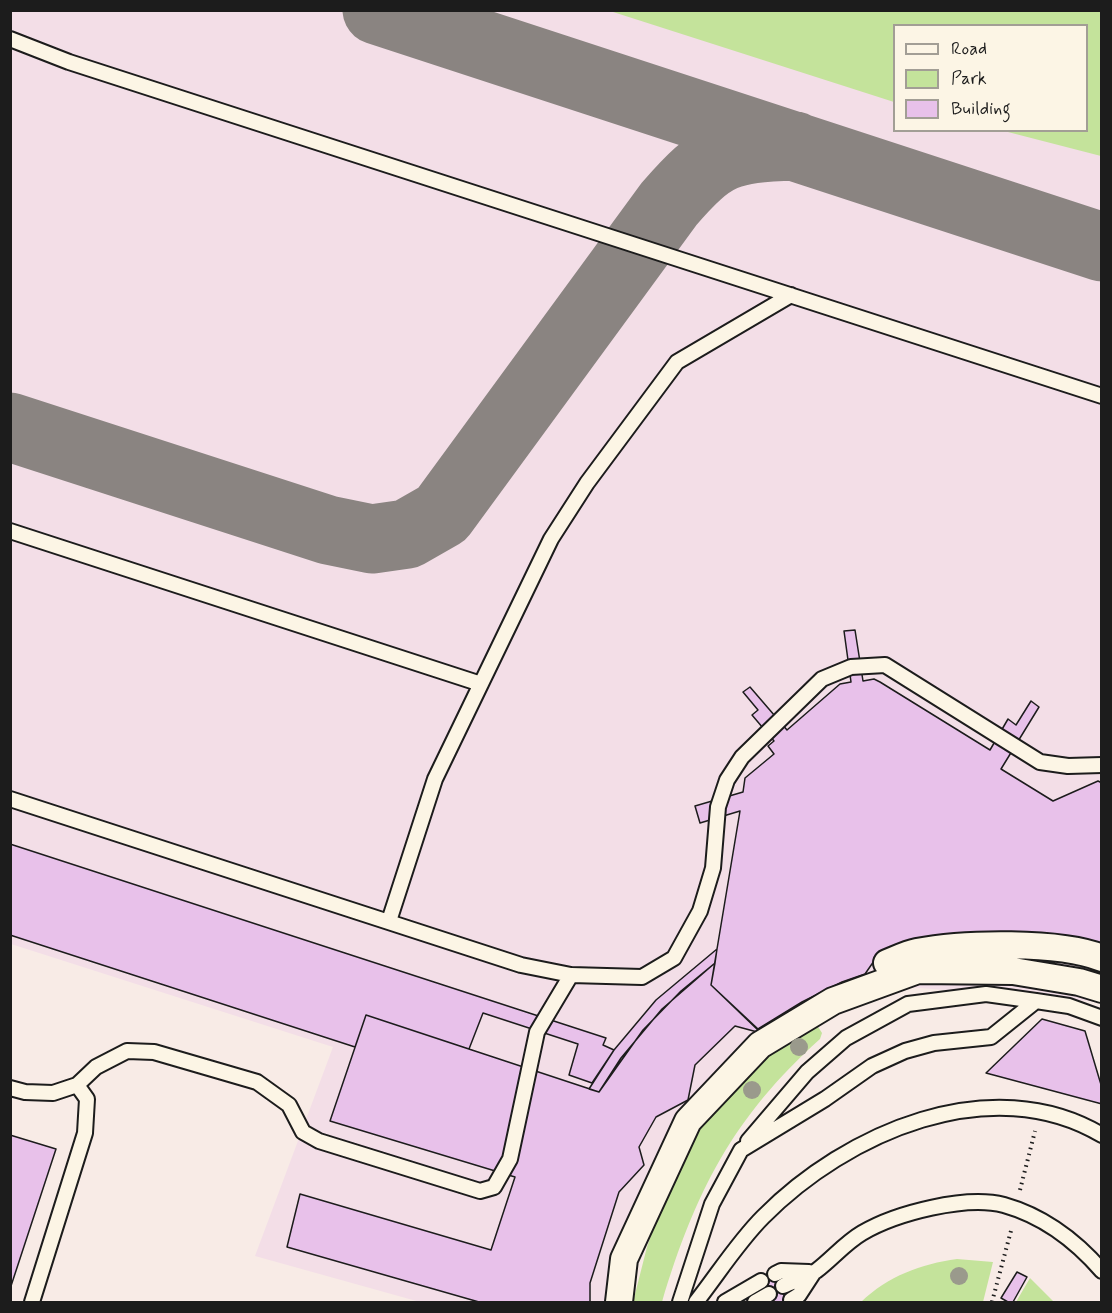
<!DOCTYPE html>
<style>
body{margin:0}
#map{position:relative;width:1112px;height:1313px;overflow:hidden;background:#f8ebe6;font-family:Mynerve,sans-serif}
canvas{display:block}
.frame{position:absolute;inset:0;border:12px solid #1c1c1c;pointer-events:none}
.legend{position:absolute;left:893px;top:24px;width:195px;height:108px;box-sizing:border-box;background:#fcf5e5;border:2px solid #a29e95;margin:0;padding:8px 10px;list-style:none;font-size:18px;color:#1c1c1c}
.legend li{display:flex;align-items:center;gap:12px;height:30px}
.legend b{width:30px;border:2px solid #a29e95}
</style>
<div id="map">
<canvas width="1112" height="1313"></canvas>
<div class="frame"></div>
<ul class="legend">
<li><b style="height:8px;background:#fcf5e5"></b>Road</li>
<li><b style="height:16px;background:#c4e39b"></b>Park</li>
<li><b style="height:16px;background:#e8c1ea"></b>Building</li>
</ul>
</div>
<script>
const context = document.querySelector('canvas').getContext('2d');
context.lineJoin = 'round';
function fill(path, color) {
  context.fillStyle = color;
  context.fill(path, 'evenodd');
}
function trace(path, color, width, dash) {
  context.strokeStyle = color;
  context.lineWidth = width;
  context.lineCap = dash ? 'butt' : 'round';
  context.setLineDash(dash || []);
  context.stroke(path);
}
fill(new Path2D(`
 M11 11H1101V1002L842 982 701 1087 617 1302H420L255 1256 333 1047 11 944ZM894 26H1086V130H894Z`), '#f3dee7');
fill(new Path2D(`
 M610 11H1101V156L1004 131 1086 130V26H894V102Z
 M815 1022 822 1033 820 1039C733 1117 695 1192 662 1302H633L647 1247 668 1186 702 1122 754 1064Z
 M957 1259 993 1262 983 1302H861C888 1276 921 1264 957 1259Z
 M1030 1278 1054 1302H1016Z`), '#c4e39b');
trace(new Path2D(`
 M377 10 1102 247
 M10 427 328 530 372 539 407 534 442 514 669 204C713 153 728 148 795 146`), '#8a8481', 69);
const building = new Path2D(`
 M855 630 863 681 874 679 880 682 990 750 1008 719 1016 725 1031 701 1039 707 1001 769 1053 801 1098 781 1102 783V965L1061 953 874 961 865 974 842 982 802 1002 758 1029 711 985 740 811 700 823 695 806 743 792 745 778 774 754 768 746 774 741 752 715 758 710 743 692 750 687 787 730 840 684 851 682 844 631Z
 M10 844 606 1038 603 1045 614 1050 592 1083 569 1075 578 1044 483 1013 469 1049 366 1015 355 1047 10 935Z
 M717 949 715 963 662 1009 621 1058 599 1092 589 1089 614 1050 656 1000Z
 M715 963 711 985 761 1033 735 1026 695 1065 688 1100 656 1117 639 1147 644 1165 619 1192 590 1283V1302H479L287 1247 300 1194 491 1250 515 1177 330 1121 366 1015 599 1092 643 1030 681 991Z
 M1042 1019 1085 1031 1102 1088V1104L986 1073Z
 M10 1135 56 1149 10 1289Z
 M773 1270 793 1302H774L760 1279Z
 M1017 1272 1027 1277 1013 1302H1008L1001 1298Z`);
fill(building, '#e8c1ea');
trace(building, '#1c1c1c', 1.5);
const service = new Path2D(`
 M10 39 69 62 1102 396
 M10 531 481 684
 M10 799 521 965 571 975 642 977 674 958 700 911 713 868 718 807 727 780 742 757 822 679 851 667 885 665 1040 762 1068 766 1102 765
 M389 921 435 779 551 539 587 483 677 362 791 295
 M10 1088 25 1092 53 1093 77 1085 96 1067 127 1051 154 1052 257 1082 289 1105 303 1132 319 1141 480 1191 494 1187 510 1159 537 1032 571 975
 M748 1141 807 1072 846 1038 908 1004 986 994 1036 1001
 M775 1274 781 1271 809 1272
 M783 1286C793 1281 806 1278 816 1271 832 1259 845 1243 862 1233 896 1213 966 1195 1004 1205 1043 1216 1076 1241 1102 1271
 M791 1300 799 1295 814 1272
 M32 1302 85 1133 87 1099 77 1085
 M680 1302 712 1204 741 1150 825 1099 872 1066 905 1051 934 1043 991 1037 1036 1001 1069 1006 1102 1018
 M696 1302C718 1274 738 1242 763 1217 846 1133 991 1069 1102 1135
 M725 1302 761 1281
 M755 1302 769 1294`);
const minor = new Path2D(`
 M887 963C897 959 907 954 917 952 963 943 1060 941 1102 958
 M619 1302 624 1259 688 1121 760 1045 833 1001 918 970 1013 971 1079 982 1102 989`);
trace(service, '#1c1c1c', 18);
trace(minor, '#1c1c1c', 30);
trace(new Path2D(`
 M1020 1190 1035 1131
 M992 1302 1012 1227`), '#1c1c1c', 4, [1.5, 4.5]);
trace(service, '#fcf5e5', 14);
trace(minor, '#fcf5e5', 26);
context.fillStyle = '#9a9a8c';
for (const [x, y] of [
 [799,1047],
 [752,1090],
 [959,1276]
]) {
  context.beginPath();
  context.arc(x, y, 9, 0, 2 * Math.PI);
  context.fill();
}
</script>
